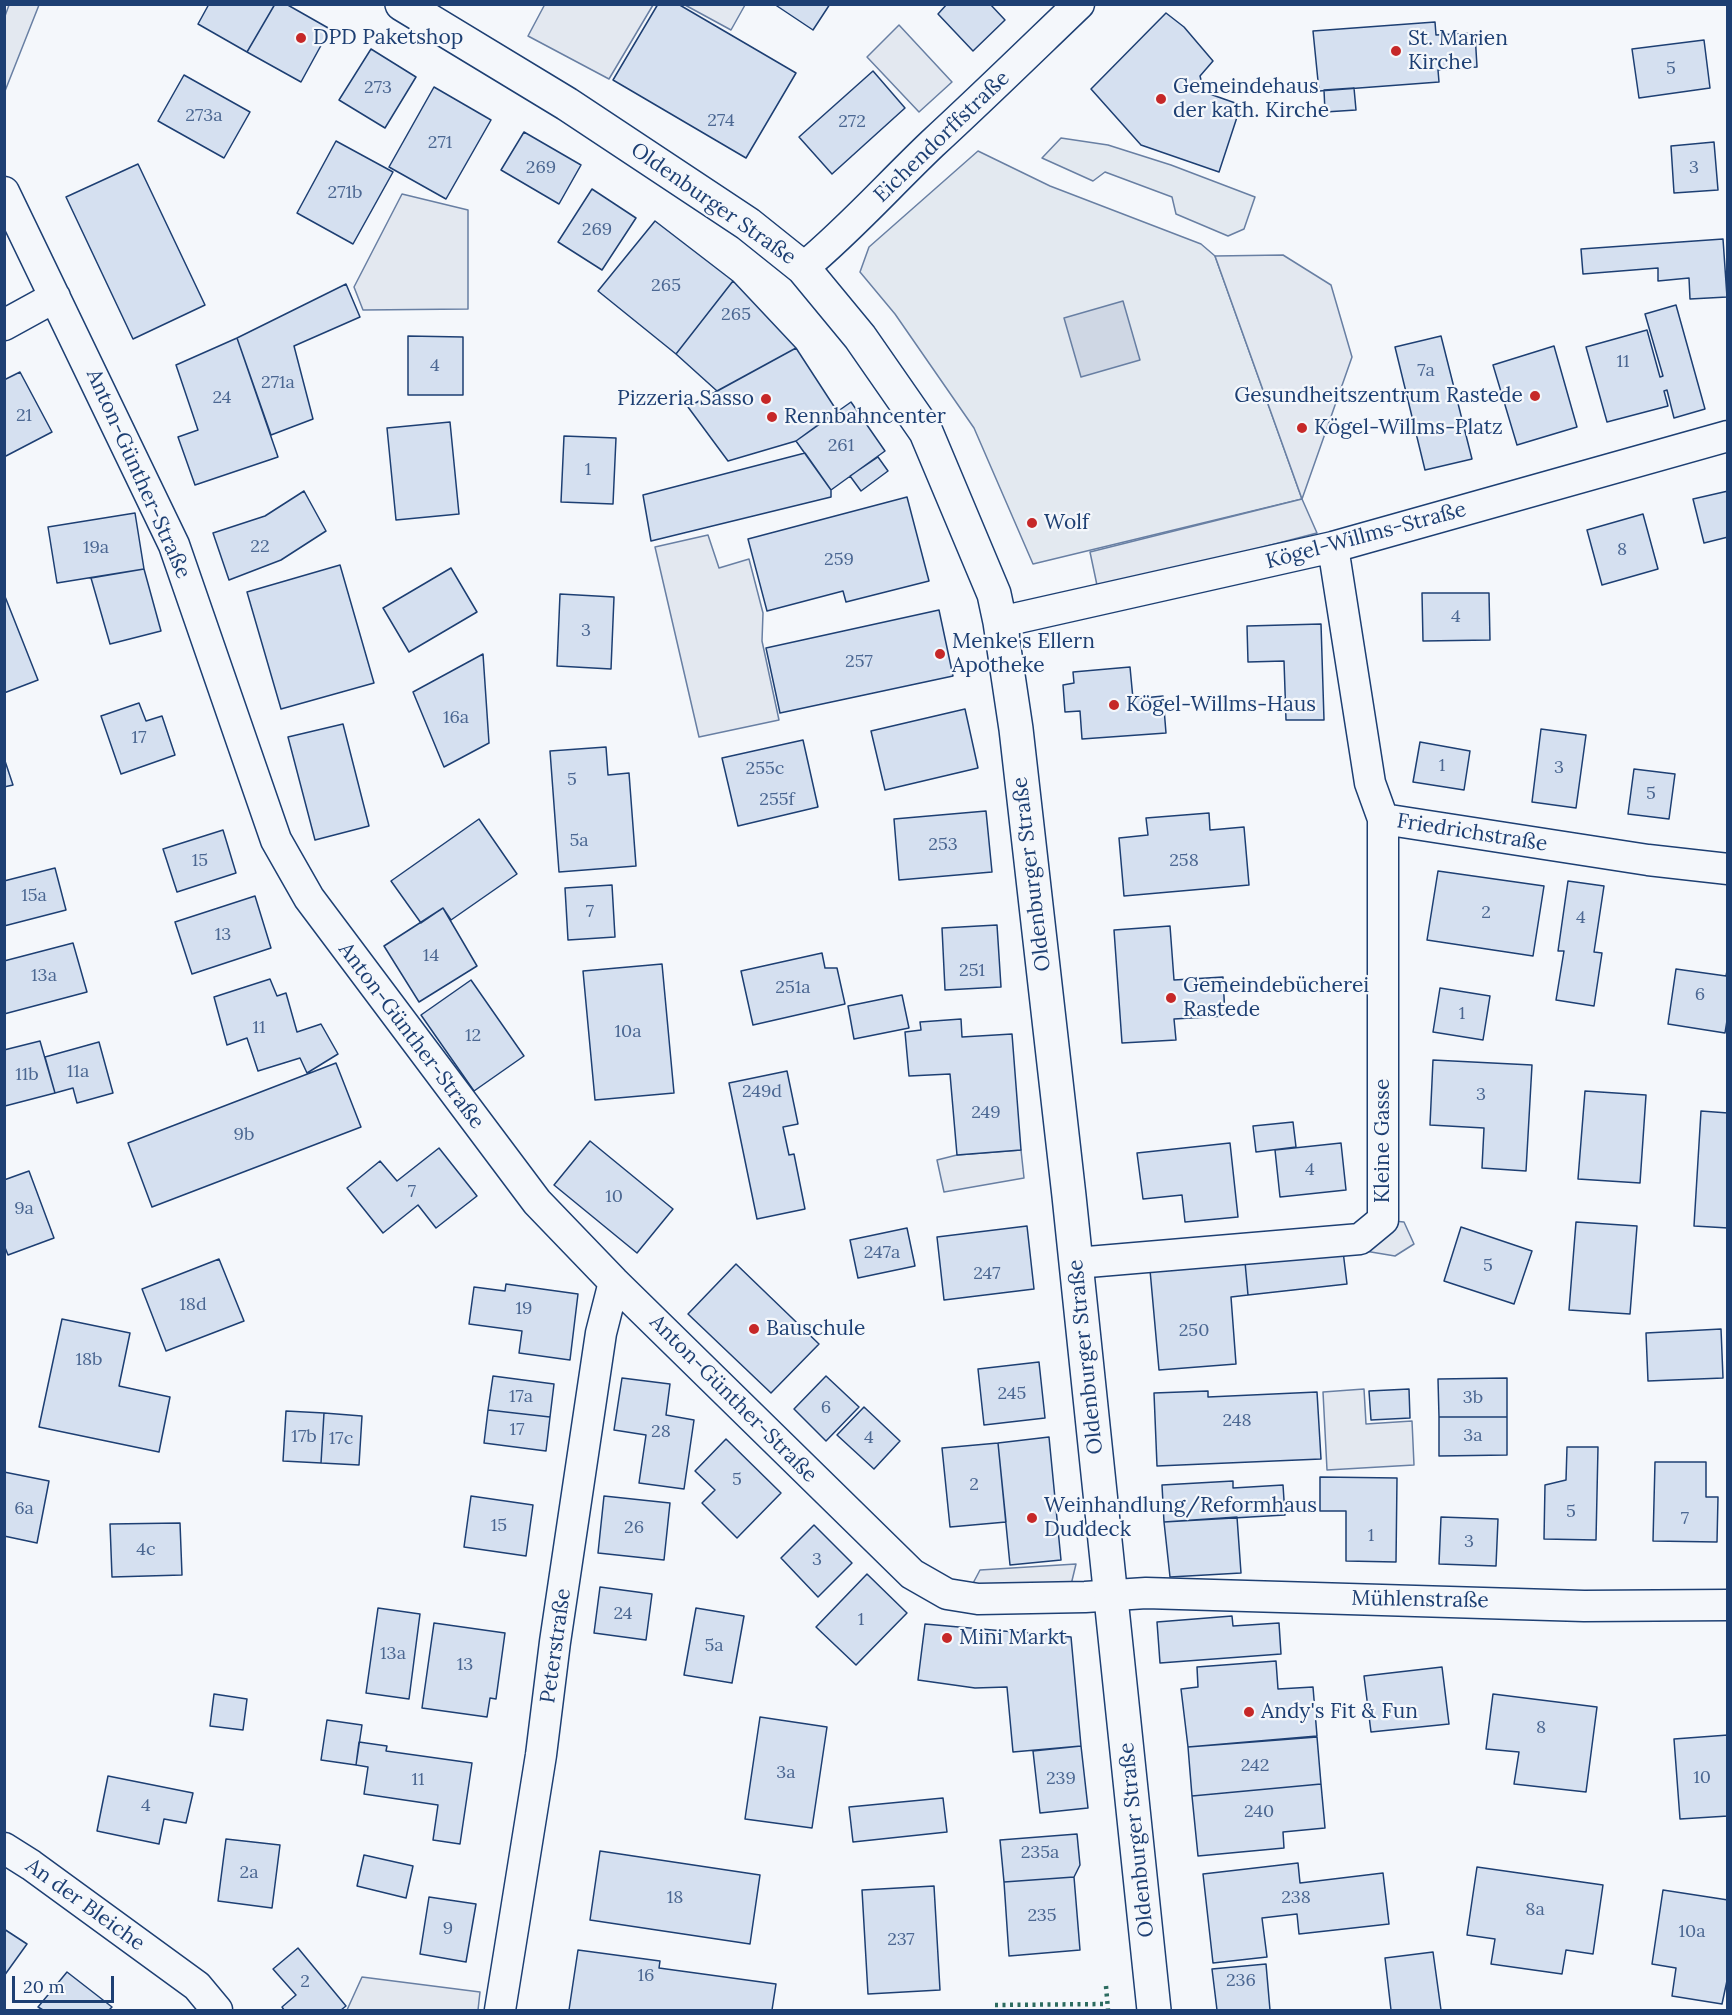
<!DOCTYPE html>
<meta charset="utf-8">
<style>
body{margin:0}
#map{position:relative;width:1732px;height:2015px;overflow:hidden;background:#f4f7fb;font-family:Lora,serif}
canvas{display:block}
.frame{position:absolute;inset:0;border:6px solid #1d3f73;pointer-events:none}
.scale{position:absolute;left:12px;top:1976px;width:102px;height:27px;box-sizing:border-box;border:3px solid #1d3f73;border-top:0;padding-left:8px;font-size:18px;line-height:21px;white-space:nowrap;color:#1d3f73;-webkit-text-stroke:4px #f4f7fb;paint-order:stroke}
</style>
<div id="map">
<canvas width="1732" height="2015"></canvas>
<div class="frame"></div>
<div class="scale">20 m</div>
</div>
<script>
const context = document.querySelector('canvas').getContext('2d');
context.lineJoin = 'round';
function fill(path, color) {
  context.fillStyle = color;
  context.fill(path, 'evenodd');
}
function trace(path, color, width, dash) {
  context.strokeStyle = color;
  context.lineWidth = width;
  context.lineCap = dash ? 'butt' : 'round';
  context.setLineDash(dash || []);
  context.stroke(path);
}
function write(font, color, halo, rows, align = 'center') {
  context.font = font + ' Lora,serif';
  context.lineWidth = 4.5;
  context.setLineDash([]);
  context.textBaseline = 'middle';
  context.strokeStyle = halo;
  context.fillStyle = color;
  for (const [text, x, y, turn = 0] of rows) {
    context.save();
    context.translate(x, y);
    context.rotate((+turn || 0) * Math.PI / 180);
    context.textAlign = isNaN(turn) ? turn : align;
    if (halo) context.strokeText(text, 0, 0);
    context.fillText(text, 0, 0);
    context.restore();
  }
}
const green = new Path2D(`
 M1061 138 1108 145 1171 165 1255 197 1244 229 1228 236 1176 214 1172 197 1105 172 1093 181 1042 158Z
 M978 151 1050 186 1201 244 1215 256 1302 499 1033 564 974 428 895 314 860 272 869 247Z`);
fill(green, '#e3e9f0');
trace(green, '#687fa3', 1.5);
const parking = new Path2D(`
 M545 4H653V5L609 79 528 36Z
 M9 5H39L5 91V16Z
 M685 5H745L731 30Z
 M899 25 952 82 919 112 867 57Z
 M402 194 468 210V309L363 310 354 287Z
 M1283 255 1331 285 1352 357 1302 499 1317 533 1098 590 1090 552 1302 499 1215 256Z
 M708 535 719 568 749 559 763 613 762 641 779 720 699 737 655 547Z
 M1021 1150 1024 1178 944 1192 937 1160 957 1155Z
 M1383 1220 1404 1222 1414 1244 1395 1256 1365 1251Z
 M1364 1389 1366 1424 1412 1421 1414 1465 1327 1470 1323 1392Z
 M1076 1564 1070 1589H970L980 1570Z
 M362 1977 480 1992 478 2010H347Z`);
fill(parking, '#e3e8f0');
trace(parking, '#687fa3', 1.5);
const water = new Path2D(`
 M1123 301 1140 360 1081 377 1064 318Z`);
fill(water, '#cfd7e4');
trace(water, '#687fa3', 1.5);
const building = new Path2D(`
 M209 4H275L247 52 198 24Z
 M275 4H286L330 29 301 82 247 52Z
 M658 4H678L796 73 746 158 613 80Z
 M774 4H830L813 30Z
 M947 4H990L1005 20 973 51 938 14Z
 M1166 13 1184 27 1213 61 1200 76 1204 92 1241 105 1219 172 1141 145 1091 89Z
 M1435 22 1436 35 1475 33 1477 67 1438 70 1439 82 1319 91 1313 31Z
 M1704 40 1710 88 1639 98 1632 49Z
 M371 49 416 77 385 128 339 100Z
 M873 71 905 108 832 174 799 137Z
 M184 75 250 112 224 158 158 121Z
 M434 87 491 120 446 199 389 167Z
 M1354 88 1356 110 1325 112 1324 90Z
 M524 132 581 165 559 204 501 170Z
 M336 141 393 172 353 244 297 213Z
 M1714 142 1718 190 1674 193 1671 146Z
 M138 164 205 305 133 339 66 197Z
 M592 189 636 218 602 270 558 242Z
 M655 221 733 281 676 354 598 291Z
 M1723 239 1727 297 1690 299 1689 278 1658 281V268L1583 274 1581 249Z
 M733 281 796 348 717 391 676 354Z
 M346 284 360 317 294 346 313 419 271 435 237 338Z
 M1676 305 1705 409 1674 418 1667 390 1664 391 1668 406 1607 422 1586 347 1647 330 1660 377 1663 376 1645 314Z
 M408 336 463 337V395H408Z
 M1441 336 1472 459 1425 470 1395 347Z
 M237 338 278 457 195 485 178 437 198 430 176 365Z
 M1554 346 1577 427 1517 445 1493 365Z
 M796 348 837 411 796 441 728 461 688 407Z
 M20 372 52 432 4 457V380Z
 M851 402 885 451 831 490 796 441Z
 M450 422 459 514 396 520 387 428Z
 M564 436 616 438 613 504 561 502Z
 M805 453 831 490V497L651 541 643 495Z
 M878 457 888 471 861 491 850 476Z
 M304 491 326 531 281 560 229 580 213 533 265 516Z
 M1728 491V537L1704 543 1693 499Z
 M907 497 929 581 846 602 843 591 767 611 748 539Z
 M135 513 144 569 57 583 48 527Z
 M1643 514 1658 569 1602 585 1587 530Z
 M340 565 374 683 281 709 247 592Z
 M451 568 477 612 409 652 383 608Z
 M144 569 161 631 110 644 91 578Z
 M1422 593H1489L1490 640 1423 641Z
 M4 594 38 680 4 693Z
 M560 594 614 597 611 669 557 666Z
 M939 610 953 676 780 713 766 648Z
 M1321 624 1324 720H1286L1284 661 1248 662 1247 626Z
 M483 654 489 743 444 767 413 692Z
 M1130 667 1133 699 1163 696 1166 733 1082 739 1080 711 1065 712 1063 685 1074 683 1073 672Z
 M139 703 146 721 162 716 175 755 121 774 101 716Z
 M965 709 978 768 885 790 871 731Z
 M343 724 369 826 315 840 288 737Z
 M1541 729 1586 735 1576 808 1532 802Z
 M803 740 818 807 738 826 722 758Z
 M1420 742 1470 751 1464 790 1413 782Z
 M606 747 608 775 629 773 636 866 559 872 550 751Z
 M4 758 13 785 4 787Z
 M1634 769 1675 774 1669 819 1628 814Z
 M986 811 992 872 899 880 894 819Z
 M1209 813 1210 830 1244 827 1249 885 1124 896 1119 838 1148 835 1146 818Z
 M479 819 517 874 451 920 443 908 421 923 391 881Z
 M223 830 236 873 177 892 163 849Z
 M55 868 66 910 4 926V881Z
 M1438 871 1544 886 1533 956 1427 940Z
 M1568 881 1604 886 1594 952 1602 953 1594 1006 1556 1000 1564 951H1558Z
 M612 885 615 937 568 940 565 888Z
 M255 896 271 948 192 974 175 922Z
 M443 908 477 966 419 1002 384 946Z
 M997 925 1001 987 945 990 942 928Z
 M1170 926 1174 980 1223 977 1225 1016 1174 1019 1176 1040 1122 1043 1114 930Z
 M73 943 87 992 4 1014V961Z
 M822 953 825 968H837L845 1004 753 1025 741 971Z
 M662 964 674 1093 595 1100 583 971Z
 M1728 966V1014L1725 1033 1668 1024 1676 969 1726 976Z
 M270 979 277 996 286 993 297 1032 321 1024 338 1054 307 1073 300 1058 258 1071 247 1038 227 1045 214 997Z
 M471 980 524 1056 474 1091 421 1015Z
 M1440 988 1490 996 1483 1040 1433 1032Z
 M902 995 909 1028 854 1039 848 1006Z
 M961 1019 962 1037 1012 1034 1021 1150 957 1155 950 1074 909 1076 905 1032 921 1030 920 1022Z
 M40 1041 55 1093 5 1106 4 1050Z
 M99 1042 113 1093 77 1103 73 1088 55 1093 45 1057Z
 M1433 1060 1532 1065 1526 1171 1482 1168 1484 1128 1430 1125Z
 M336 1063 361 1127 152 1207 128 1143Z
 M787 1071 798 1124 783 1127 789 1155 794 1154 805 1209 757 1219 729 1083Z
 M1585 1091 1646 1095 1640 1183 1578 1179Z
 M1701 1111 1728 1113V1228L1694 1226Z
 M1293 1122 1296 1147 1256 1152 1253 1126Z
 M590 1141 673 1209 637 1253 554 1185Z
 M1230 1143 1238 1217 1185 1222 1182 1195 1143 1199 1137 1153Z
 M1341 1143 1346 1190 1280 1197 1275 1150Z
 M439 1148 477 1196 436 1228 418 1205 383 1233 347 1188 380 1161 397 1181Z
 M29 1171 54 1238 8 1255 4 1245V1180Z
 M1576 1222 1637 1226 1630 1314 1569 1310Z
 M1027 1226 1034 1289 944 1300 937 1237Z
 M1461 1227 1532 1251 1514 1304 1444 1281Z
 M907 1228 915 1266 858 1278 850 1240Z
 M1343 1251 1347 1284 1248 1295 1245 1262Z
 M219 1259 244 1321 166 1351 142 1289Z
 M1245 1262 1248 1295 1231 1297 1236 1364 1159 1370 1150 1270Z
 M736 1264 819 1344 771 1393 688 1314Z
 M506 1284 578 1294 570 1360 519 1353 522 1331 469 1324 474 1287 505 1291Z
 M62 1319 130 1333 119 1386 170 1397 159 1452 39 1427Z
 M1721 1329 1723 1378 1648 1381 1646 1333Z
 M1039 1362 1045 1418 984 1425 978 1369Z
 M493 1376 554 1384 550 1417 488 1410Z
 M826 1376 859 1407 826 1441 794 1409Z
 M622 1378 670 1384 666 1415 694 1420 684 1489 639 1483 646 1435 614 1430Z
 M1507 1378V1417H1439L1438 1379Z
 M1409 1389 1410 1418 1371 1420 1369 1391Z
 M1208 1391V1397L1317 1392 1321 1459 1157 1466 1154 1393Z
 M864 1407 900 1441 874 1469 837 1435Z
 M488 1410 550 1417 546 1451 484 1443Z
 M286 1411 324 1413 321 1463 283 1461Z
 M324 1413 362 1416 359 1465 321 1463Z
 M1439 1417H1507V1455L1439 1456Z
 M1049 1437 1061 1560 1010 1565 998 1443Z
 M726 1439 781 1493 737 1538 702 1503 715 1490 695 1471Z
 M998 1443 1006 1522 950 1527 942 1448Z
 M1567 1447H1598L1596 1540 1544 1539 1545 1485 1566 1480Z
 M1655 1462H1706V1497H1718L1717 1542 1653 1541Z
 M4 1472 49 1481 37 1543 4 1536Z
 M1320 1477 1397 1478 1396 1562 1346 1561V1511H1320Z
 M1233 1481V1488L1283 1485 1285 1515 1164 1522 1162 1485Z
 M471 1496 533 1505 526 1556 464 1547Z
 M604 1496 670 1503 664 1560 598 1553Z
 M1237 1517 1241 1573 1170 1577 1164 1522Z
 M1441 1517 1498 1519 1496 1566 1439 1564Z
 M180 1523 182 1575 112 1577 110 1524Z
 M814 1525 852 1563 818 1597 781 1558Z
 M867 1574 907 1613 856 1665 816 1627Z
 M600 1587 652 1594 646 1640 594 1633Z
 M378 1608 420 1614 409 1699 366 1693Z
 M696 1608 744 1616 732 1683 684 1675Z
 M1232 1616 1233 1626 1279 1623 1281 1654 1160 1663 1157 1622Z
 M434 1623 505 1633 496 1699 490 1698 487 1717 422 1708Z
 M925 1624 1071 1637 1081 1746 1013 1752 1007 1687 975 1688 918 1680Z
 M1276 1661 1278 1689 1313 1687 1317 1736 1188 1747 1181 1689 1198 1687 1197 1667Z
 M1442 1667 1449 1724 1371 1732 1364 1676Z
 M214 1694 247 1699 243 1730 210 1726Z
 M1493 1694 1597 1707 1586 1792 1514 1784 1519 1752 1486 1749Z
 M760 1717 827 1727 812 1828 745 1819Z
 M327 1720 362 1725 356 1765 321 1760Z
 M1728 1735V1816L1680 1819 1674 1739Z
 M1317 1737 1321 1784 1192 1796 1188 1747Z
 M359 1742 387 1746 386 1751 472 1763 460 1844 433 1840 438 1805 364 1794 368 1767 356 1765Z
 M1081 1746 1088 1808 1040 1813 1033 1751Z
 M108 1776 193 1793 186 1823 164 1819 159 1844 97 1831Z
 M1321 1784 1325 1828 1283 1832 1284 1848 1198 1856 1192 1796Z
 M943 1798 947 1832 853 1842 849 1807Z
 M1077 1834 1080 1865 1074 1877 1004 1882 1000 1840Z
 M226 1839 280 1845 272 1908 218 1901Z
 M600 1851 760 1875 750 1944 590 1920Z
 M364 1855 413 1866 406 1898 357 1886Z
 M1298 1863 1300 1883 1383 1873 1389 1924 1299 1934 1297 1914 1262 1918 1267 1957 1213 1963 1203 1874Z
 M1477 1867 1603 1885 1593 1954 1566 1950 1562 1974 1491 1964 1495 1939 1467 1935Z
 M1074 1877 1080 1950 1009 1956 1004 1882Z
 M934 1886 940 1990 868 1994 862 1890Z
 M1663 1890 1728 1900V1976L1722 2004 1672 1996 1676 1968 1652 1964Z
 M429 1897 476 1904 466 1962 420 1954Z
 M4 1929 27 1944 4 1976Z
 M298 1948 346 2006 341 2010H284L282 2007 296 1995 273 1969Z
 M578 1950 660 1961 659 1968 776 1984 772 2010H569Z
 M1433 1952 1441 2010H1391L1385 1958Z
 M1266 1964 1270 2010H1217L1212 1969Z
 M67 1972 112 2007 109 2010H43L38 2007Z`);
fill(building, '#d5e0f0');
trace(building, '#1d3f73', 1.5);
const street = new Path2D(`
 M4 192 174 545 276 840 309 898 537 1202 614 1282 912 1574 947 1594 978 1599 1085 1597 1146 1593 1584 1606 1728 1605
 M803 268C849 230 889 185 932 144 982 98 1030 51 1079 4
 M4 325 55 297
 M1333 547 1370 783 1383 819 1648 860 1728 869
 M1000 622 1333 547 1728 436
 M1076 1263 1360 1239 1383 1220V819
 M4 1848 31 1865 197 1986 217 2010
 M500 2010 541 1755 555 1642 601 1333 614 1282`);
const secondary = new Path2D(`
 M402 4 567 104 748 224 803 268 860 337 926 432 994 594 1000 622 1016 729 1069 1196 1154 2010`);
trace(street, '#1d3f73', 33);
trace(secondary, '#1d3f73', 36);
trace(street, '#f4f7fb', 30);
trace(secondary, '#f4f7fb', 33);
trace(new Path2D(`
 M1106 1986 1108 2010
 M995 2005 1107 2004`), '#2c6c60', 4.5, [3, 4.5]);
for (const [x, y, r, color] of [
 [301,38,6,"#c62828"],
 [1396,51,6,"#c62828"],
 [1161,99,6,"#c62828"],
 [1535,396,6,"#c62828"],
 [766,399,6,"#c62828"],
 [772,417,6,"#c62828"],
 [1302,428,6,"#c62828"],
 [1032,523,6,"#c62828"],
 [940,654,6,"#c62828"],
 [1114,705,6,"#c62828"],
 [1171,998,6,"#c62828"],
 [754,1329,6,"#c62828"],
 [1032,1518,6,"#c62828"],
 [947,1638,6,"#c62828"],
 [1249,1712,6,"#c62828"]
]) {
  const dot = new Path2D();
  dot.arc(x, y, r, 0, 2 * Math.PI);
  context.fillStyle = color;
  context.fill(dot);
  trace(dot, '#f4f7fb', 2);
}
write('18px', '#4b6792', null, [
 ["5",1671,69],
 ["273",378,88],
 ["273a",204,116],
 ["274",721,121],
 ["272",852,122],
 ["271",440,143],
 ["269",541,168],
 ["3",1694,168],
 ["271b",345,193],
 ["269",597,230],
 ["265",666,286],
 ["265",736,315],
 ["11",1623,362],
 ["4",435,366],
 ["7a",1426,371],
 ["271a",278,383],
 ["24",222,398],
 ["21",24,416],
 ["261",841,446],
 ["1",588,470],
 ["22",260,547],
 ["19a",96,548],
 ["8",1622,550],
 ["259",839,560],
 ["4",1456,617],
 ["3",586,631],
 ["257",859,662],
 ["16a",456,718],
 ["17",139,738],
 ["1",1442,766],
 ["3",1559,768],
 ["255c",765,769],
 ["5",572,780],
 ["5",1651,794],
 ["255f",777,800],
 ["5a",579,841],
 ["253",943,845],
 ["15",200,861],
 ["258",1184,861],
 ["15a",34,896],
 ["7",590,912],
 ["2",1486,913],
 ["4",1581,918],
 ["13",223,935],
 ["14",431,956],
 ["251",972,971],
 ["13a",44,976],
 ["251a",793,988],
 ["6",1700,995],
 ["1",1462,1014],
 ["11",259,1028],
 ["10a",628,1032],
 ["12",473,1036],
 ["11a",78,1072],
 ["11b",27,1075],
 ["249d",762,1092],
 ["3",1481,1095],
 ["249",986,1113],
 ["9b",244,1135],
 ["4",1310,1170],
 ["7",412,1192],
 ["10",614,1197],
 ["9a",24,1209],
 ["247a",882,1253],
 ["5",1488,1266],
 ["247",987,1274],
 ["18d",193,1305],
 ["19",524,1309],
 ["250",1194,1331],
 ["18b",89,1360],
 ["245",1012,1394],
 ["17a",521,1397],
 ["3b",1473,1398],
 ["6",826,1408],
 ["248",1237,1421],
 ["17",517,1430],
 ["28",661,1432],
 ["3a",1473,1436],
 ["17b",304,1437],
 ["4",869,1438],
 ["17c",341,1439],
 ["5",737,1480],
 ["2",974,1485],
 ["6a",24,1509],
 ["5",1571,1512],
 ["7",1685,1519],
 ["15",499,1526],
 ["26",634,1528],
 ["1",1371,1536],
 ["3",1469,1542],
 ["4c",146,1550],
 ["3",817,1560],
 ["24",623,1614],
 ["1",861,1620],
 ["5a",714,1646],
 ["13a",393,1654],
 ["13",465,1665],
 ["8",1541,1728],
 ["242",1255,1766],
 ["3a",786,1773],
 ["10",1702,1778],
 ["239",1061,1779],
 ["11",418,1780],
 ["4",146,1806],
 ["240",1259,1812],
 ["235a",1040,1853],
 ["2a",249,1873],
 ["18",675,1898],
 ["238",1296,1898],
 ["8a",1535,1910],
 ["235",1042,1916],
 ["9",448,1929],
 ["10a",1692,1932],
 ["237",901,1940],
 ["16",646,1976],
 ["236",1241,1981],
 ["2",305,1982]
]);
write('21px', '#1d3f73', '#f4f7fb', [
 ["DPD Paketshop",313,38],
 ["St. Marien",1408,39],
 ["Kirche",1408,63],
 ["Gemeindehaus",1173,87],
 ["der kath. Kirche",1173,111],
 ["Gesundheitszentrum Rastede",1523,396,"right"],
 ["Pizzeria Sasso",754,399,"right"],
 ["Rennbahncenter",784,417],
 ["Kögel-Willms-Platz",1314,428],
 ["Wolf",1044,523],
 ["Menke's Ellern",952,642],
 ["Apotheke",952,666],
 ["Kögel-Willms-Haus",1126,705],
 ["Gemeindebücherei",1183,986],
 ["Rastede",1183,1010],
 ["Bauschule",766,1329],
 ["Weinhandlung/Reformhaus",1044,1506],
 ["Duddeck",1044,1530],
 ["Mini Markt",959,1638],
 ["Andy's Fit & Fun",1261,1712]
], 'left');
write('21px', '#1d3f73', '#f4f7fb', [
 ["Eichendorffstraße",942,137,-44],
 ["Oldenburger Straße",713,204,35],
 ["Anton-Günther-Straße",138,474,66],
 ["Kögel-Willms-Straße",1366,536,-15],
 ["Friedrichstraße",1472,833,9],
 ["Oldenburger Straße",1032,874,-97],
 ["Anton-Günther-Straße",411,1036,53],
 ["Kleine Gasse",1383,1141,-90],
 ["Oldenburger Straße",1086,1357,-96],
 ["Anton-Günther-Straße",733,1399,45],
 ["Mühlenstraße",1420,1600,1],
 ["Peterstraße",556,1646,-82],
 ["Oldenburger Straße",1137,1840,-96],
 ["An der Bleiche",85,1905,36]
]);
</script>
